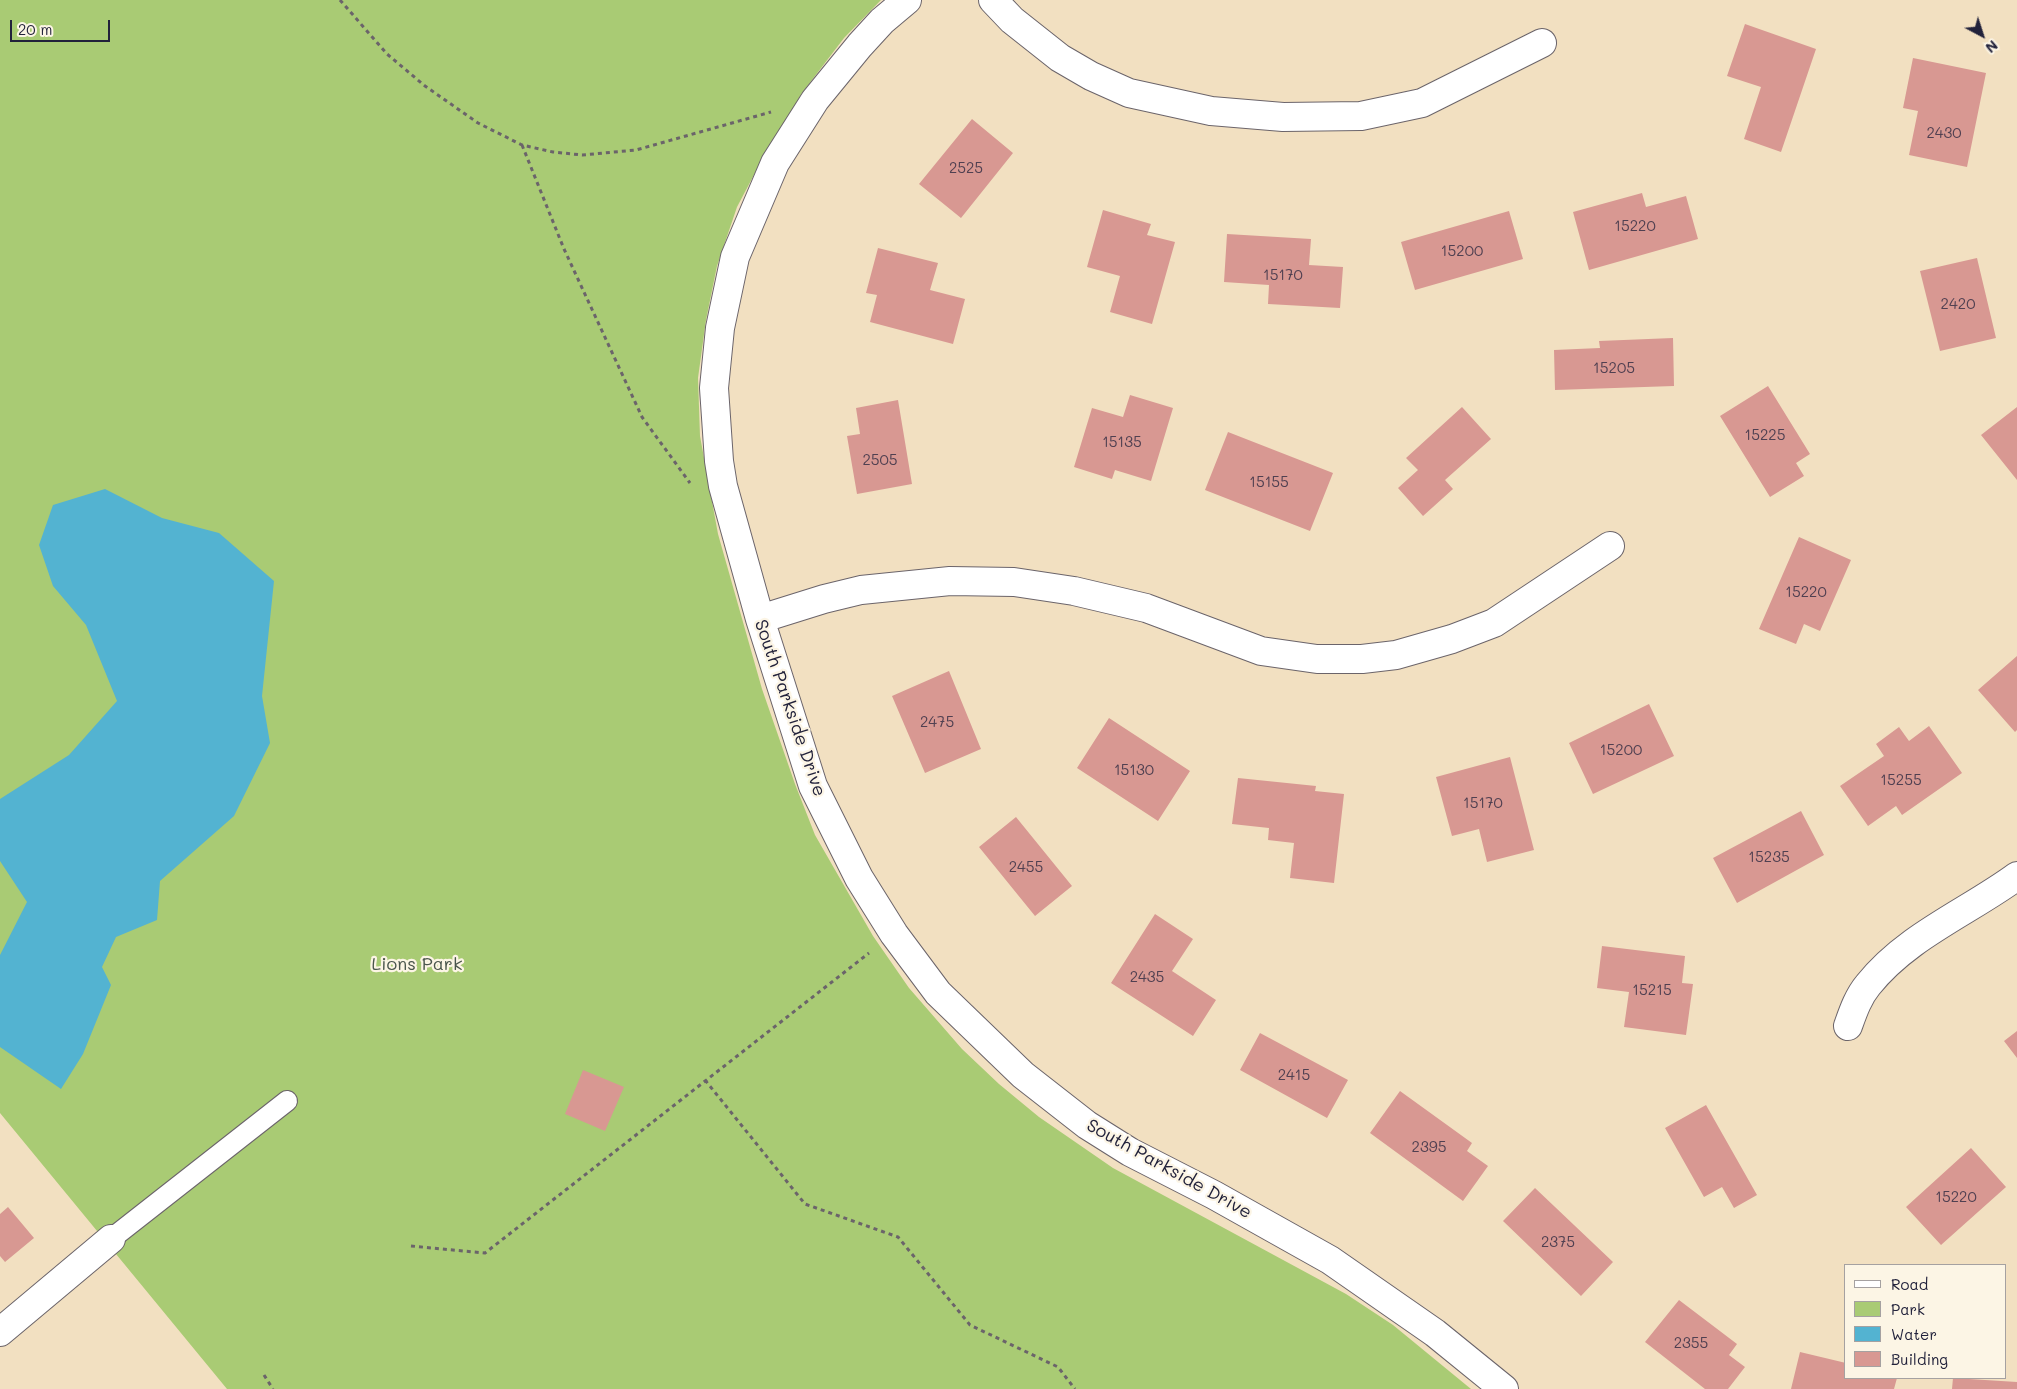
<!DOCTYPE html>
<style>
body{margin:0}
#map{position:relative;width:2017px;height:1389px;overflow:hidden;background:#f2e0c1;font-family:Mali,sans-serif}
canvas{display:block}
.legend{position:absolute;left:1844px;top:1264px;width:162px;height:115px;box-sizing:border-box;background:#fcf5e5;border:1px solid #a5a1a1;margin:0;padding:6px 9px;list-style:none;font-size:15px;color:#22223b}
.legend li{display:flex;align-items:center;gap:10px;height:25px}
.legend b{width:25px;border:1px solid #a5a1a1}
.north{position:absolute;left:1957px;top:10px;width:50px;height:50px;-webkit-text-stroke:4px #fcf5e5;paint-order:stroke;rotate:140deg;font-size:14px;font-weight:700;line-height:20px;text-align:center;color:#22223b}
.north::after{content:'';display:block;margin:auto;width:18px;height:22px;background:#22223b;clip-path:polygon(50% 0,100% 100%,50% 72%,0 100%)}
.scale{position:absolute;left:10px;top:20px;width:100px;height:22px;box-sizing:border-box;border:2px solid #22223b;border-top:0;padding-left:6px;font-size:15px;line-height:18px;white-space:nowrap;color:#22223b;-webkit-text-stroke:4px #fcf5e5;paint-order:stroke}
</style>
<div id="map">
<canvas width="2017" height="1389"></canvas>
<ul class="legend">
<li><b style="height:6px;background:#fff"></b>Road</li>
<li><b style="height:14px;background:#a9cb74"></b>Park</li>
<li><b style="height:14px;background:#53b3d1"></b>Water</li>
<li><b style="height:14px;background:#d89892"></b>Building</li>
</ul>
<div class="north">N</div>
<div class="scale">20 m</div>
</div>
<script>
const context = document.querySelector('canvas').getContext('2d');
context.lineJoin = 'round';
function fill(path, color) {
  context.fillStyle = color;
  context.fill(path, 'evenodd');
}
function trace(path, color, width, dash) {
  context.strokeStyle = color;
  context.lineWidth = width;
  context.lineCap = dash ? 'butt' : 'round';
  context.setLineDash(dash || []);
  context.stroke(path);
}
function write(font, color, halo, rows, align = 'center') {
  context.font = font + ' Mali,sans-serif';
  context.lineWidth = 4.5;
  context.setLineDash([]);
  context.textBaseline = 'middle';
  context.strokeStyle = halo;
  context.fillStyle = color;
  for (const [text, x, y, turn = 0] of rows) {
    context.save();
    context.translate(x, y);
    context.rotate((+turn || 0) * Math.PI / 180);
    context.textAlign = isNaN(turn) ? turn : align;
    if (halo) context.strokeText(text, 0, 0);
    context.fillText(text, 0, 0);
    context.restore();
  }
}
fill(new Path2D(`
 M0 0H881L844 38 802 93 765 154 737 207 717 266 706 320 698 378 700 436 718 534 762 689 795 784 815 835 873 936 909 988 962 1049 999 1084 1039 1117 1113 1168 1346 1294 1393 1325 1471 1389H227L0 1113Z`), '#a9cb74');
fill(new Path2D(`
 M105 489 162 518 219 533 274 581 262 696 270 743 234 816 160 881 157 920 116 937 102 967 111 985 83 1054 61 1089 0 1047V955L27 902 0 861V799L69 755 117 701 86 625 53 586 39 545 53 505Z`), '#53b3d1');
fill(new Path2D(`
 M1745 24 1816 49 1781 152 1744 139 1761 87 1727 76Z
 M1913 58 1986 73 1967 167 1909 155 1918 111 1903 108Z
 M972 119 1013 153 961 218 919 184Z
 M1642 193 1646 207 1686 196 1698 239 1589 270 1573 212Z
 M1103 210 1151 224 1147 235 1175 242 1152 324 1110 312 1120 276 1087 267Z
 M1509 211 1523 259 1415 290 1401 242Z
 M1227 234 1311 239 1309 265 1343 267 1340 308 1268 304 1269 285 1224 282Z
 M878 248 938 263 930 290 965 299 953 344 870 322 877 295 866 293Z
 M1977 258 1996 338 1940 351 1920 271Z
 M1673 338 1674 386 1555 390 1554 350 1600 348 1599 341Z
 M1768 386 1810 454 1796 463 1804 476 1770 497 1720 416Z
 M1130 395 1173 408 1151 481 1115 470 1112 479 1074 467 1092 408 1123 417Z
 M898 400 912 484 857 494 847 436 860 434 856 408Z
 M1462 407 1491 439 1445 480 1453 489 1423 516 1398 488 1418 470 1406 458Z
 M2017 407V480L1981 435Z
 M1228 432 1333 473 1310 531 1205 490Z
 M1799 537 1851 560 1820 631 1804 624 1796 644 1759 629Z
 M2017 656V730L2015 732 1978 690Z
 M949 671 981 749 925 773 892 696Z
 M1649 704 1674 756 1593 794 1569 743Z
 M1109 718 1190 771 1158 821 1077 768Z
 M1929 726 1962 773 1902 815 1896 806 1868 826 1840 786 1884 756 1876 744 1899 727 1909 741Z
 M1510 757 1534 850 1487 862 1479 829 1452 836 1436 777Z
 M1238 778 1316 786 1315 791 1344 794 1334 883 1290 878 1294 843 1268 840 1269 828 1232 824Z
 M1801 811 1824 855 1737 903 1713 858Z
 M1016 817 1072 886 1035 916 979 847Z
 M1155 914 1193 939 1172 971 1216 1000 1193 1036 1111 983Z
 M1602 946 1685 956 1682 983 1693 984 1686 1035 1624 1027 1629 992 1597 988Z
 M2017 1031V1058L2004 1041Z
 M1260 1033 1348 1080 1327 1118 1240 1070Z
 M583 1070 624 1087 605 1131 565 1114Z
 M1400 1091 1472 1143 1467 1151 1488 1166 1463 1201 1370 1133Z
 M1706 1105 1757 1195 1734 1208 1722 1187 1704 1197 1665 1128Z
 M1971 1148 2006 1187 1941 1245 1906 1207Z
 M1535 1188 1613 1262 1581 1296 1503 1221Z
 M8 1207 34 1238 5 1262 0 1256V1214Z
 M1679 1300 1737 1344 1729 1355 1745 1367 1728 1389H1705L1645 1342Z
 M1800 1352 1846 1363V1378H1897L1894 1389H1791Z
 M1953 1378 2017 1382V1389H1952Z`), '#d89892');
const lane = new Path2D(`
 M111 1239 287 1101`);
const street = new Path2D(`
 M907 0 882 21 860 45 815 100 775 163 735 257 720 328 714 388 719 461 723 486 760 619 813 786 859 878 894 934 938 993 1023 1075 1087 1125 1130 1152 1214 1195 1330 1260 1435 1333 1504 1389
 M993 0 1012 20 1060 58 1091 76 1129 93 1211 111 1283 117 1361 116 1422 103 1542 43
 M760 619 824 599 861 590 950 581 1014 582 1074 591 1146 608 1261 651 1317 659H1362L1396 655 1452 639 1494 623 1610 546
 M1848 1026C1853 1012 1858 997 1868 985 1907 936 1968 912 2017 876
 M0 1332 111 1239`);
trace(lane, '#6b646a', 22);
trace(street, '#6b646a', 30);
trace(new Path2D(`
 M340 0 387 54 425 86 478 123 522 145 553 152 582 155 636 150 771 112
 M522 145 564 249 642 417 690 483
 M705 1080 805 1204 898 1237 970 1325 1058 1367 1075 1389
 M411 1246 485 1253 869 953
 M264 1375 273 1389`), '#6b646a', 3, [4, 4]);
trace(lane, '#fff', 20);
trace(street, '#fff', 28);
write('15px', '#504051', null, [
 ["2430",1944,133],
 ["2525",966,168],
 ["15220",1635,226],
 ["15200",1462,251],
 ["15170",1283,275],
 ["2420",1958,304],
 ["15205",1614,368],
 ["15225",1765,435],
 ["15135",1122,442],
 ["2505",880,460],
 ["15155",1269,482],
 ["15220",1806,592],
 ["2475",937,722],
 ["15200",1621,750],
 ["15130",1134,770],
 ["15255",1901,780],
 ["15170",1483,803],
 ["15235",1769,857],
 ["2455",1026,867],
 ["2435",1147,977],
 ["15215",1652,990],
 ["2415",1294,1075],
 ["2395",1429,1147],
 ["15220",1956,1197],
 ["2375",1558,1242],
 ["2355",1691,1343]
]);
write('18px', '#22223b', '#fcf5e5', [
 ["South Parkside Drive",790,708,71],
 ["South Parkside Drive",1169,1169,29]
]);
write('18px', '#4a554c', '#fcf5e5', [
 ["Lions Park",417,964]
]);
</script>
